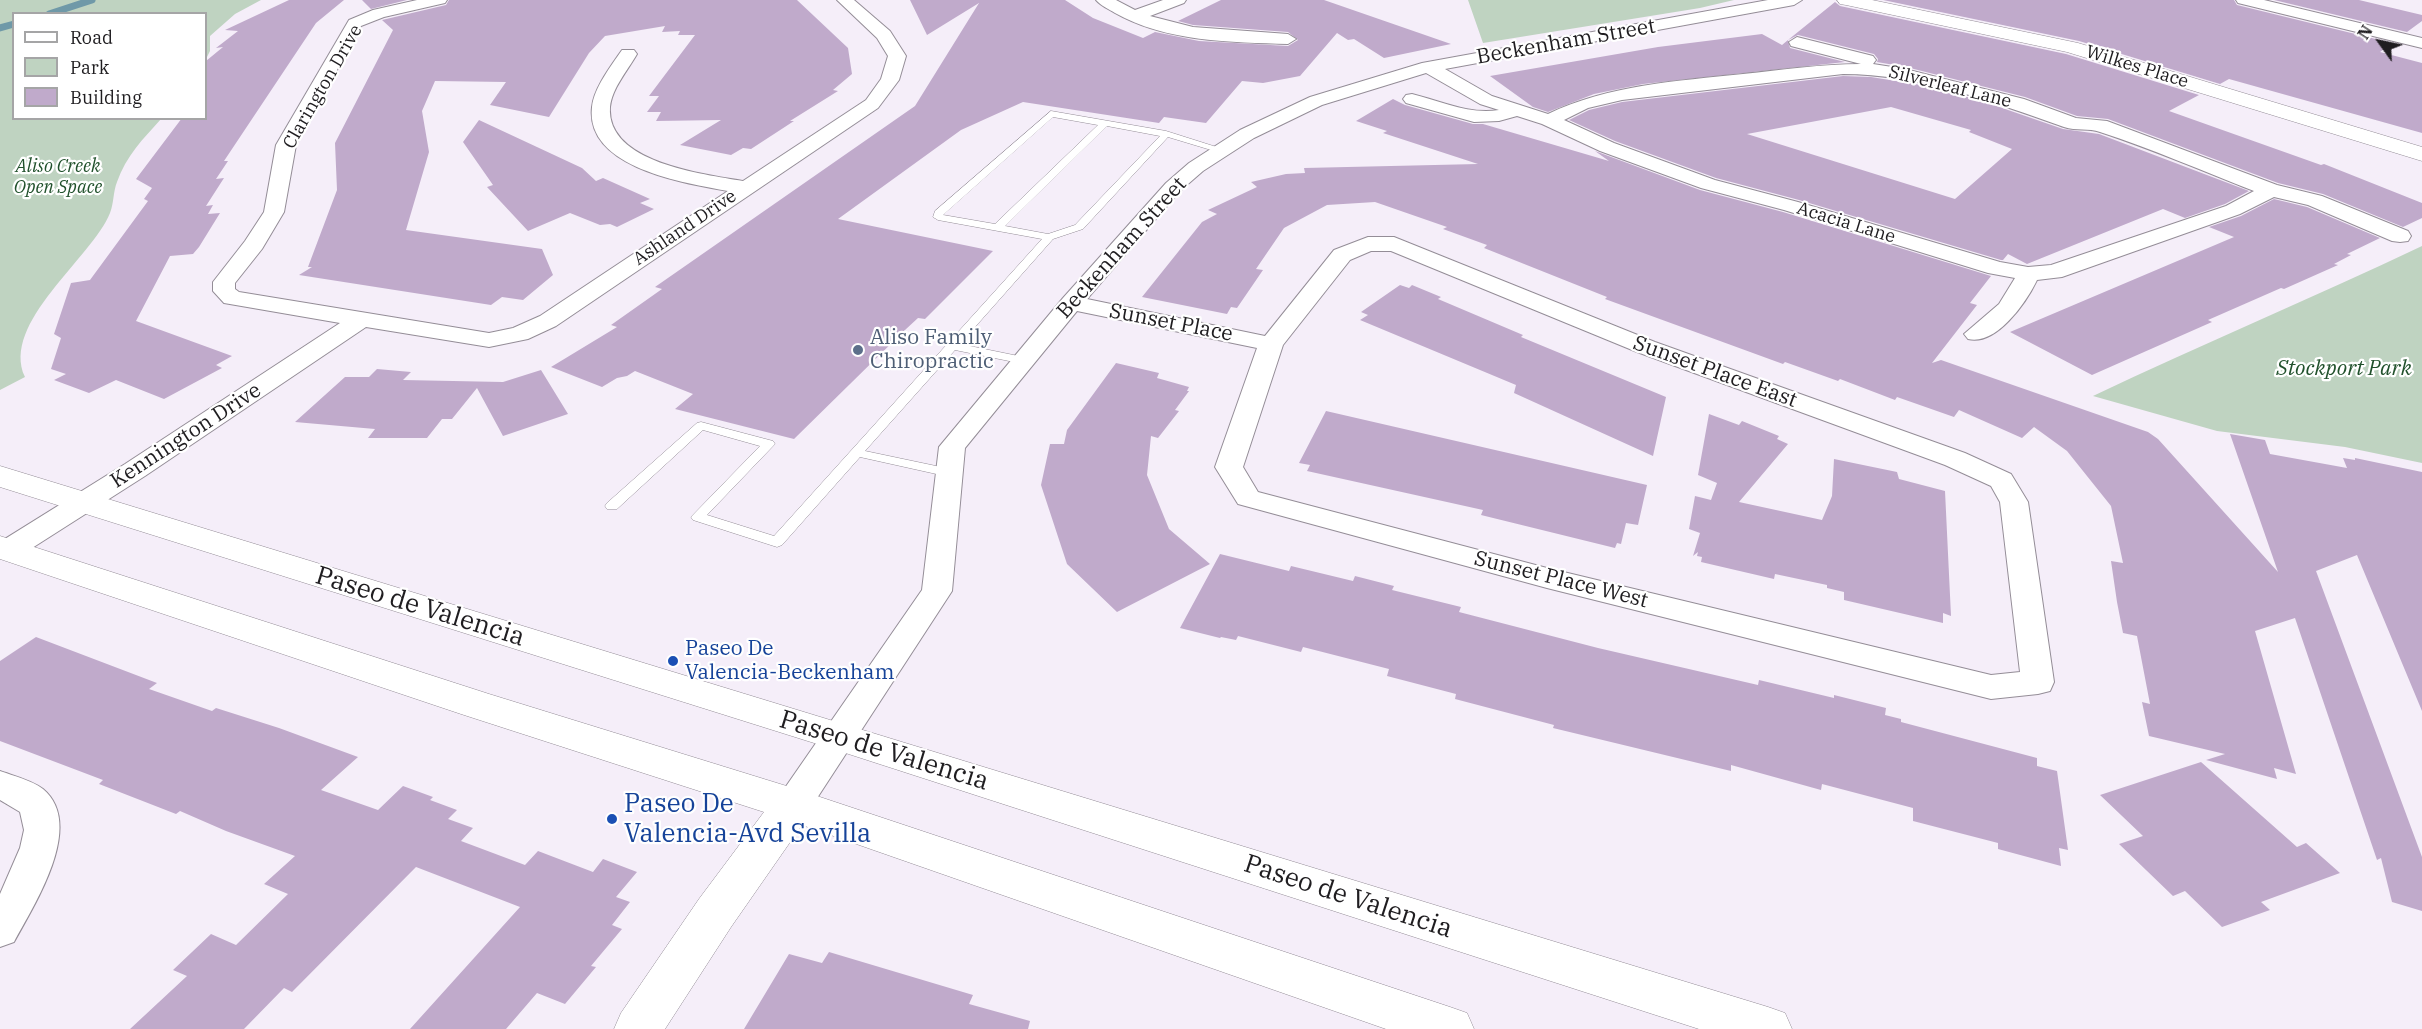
<!DOCTYPE html>
<style>
body{margin:0}
#map{position:relative;width:2422px;height:1029px;overflow:hidden;background:#f5eef9;font-family:"IBM Plex Serif",serif}
canvas{display:block}
.legend{position:absolute;left:12px;top:12px;width:195px;height:108px;box-sizing:border-box;background:#fff;border:2px solid #a5a5a6;margin:0;padding:8px 10px;list-style:none;font-size:18px;color:#1f1d20}
.legend li{display:flex;align-items:center;gap:12px;height:30px}
.legend b{width:30px;border:2px solid #a5a5a6}
.north{position:absolute;left:2350px;top:12px;width:60px;height:60px;-webkit-text-stroke:4px #fff;paint-order:stroke;rotate:303deg;font-size:16px;font-weight:700;line-height:24px;text-align:center;color:#1f1d20}
.north::after{content:'';display:block;margin:auto;width:21px;height:27px;background:#1f1d20;clip-path:polygon(50% 0,100% 100%,50% 72%,0 100%)}
</style>
<div id="map">
<canvas width="2422" height="1029"></canvas>
<ul class="legend">
<li><b style="height:8px;background:#fff"></b>Road</li>
<li><b style="height:16px;background:#bfd3c1"></b>Park</li>
<li><b style="height:16px;background:#c0aacb"></b>Building</li>
</ul>
<div class="north">N</div>
</div>
<script>
const context = document.querySelector('canvas').getContext('2d');
context.lineJoin = 'round';
function fill(path, color) {
  context.fillStyle = color;
  context.fill(path, 'evenodd');
}
function trace(path, color, width, dash) {
  context.strokeStyle = color;
  context.lineWidth = width;
  context.lineCap = dash ? 'butt' : 'round';
  context.setLineDash(dash || []);
  context.stroke(path);
}
function write(font, color, halo, rows, align = 'center') {
  context.font = font + ' "IBM Plex Serif",serif';
  context.lineWidth = 4.5;
  context.setLineDash([]);
  context.textBaseline = 'middle';
  context.strokeStyle = halo;
  context.fillStyle = color;
  for (const [text, x, y, turn = 0] of rows) {
    context.save();
    context.translate(x, y);
    context.rotate((+turn || 0) * Math.PI / 180);
    context.textAlign = isNaN(turn) ? turn : align;
    if (halo) context.strokeText(text, 0, 0);
    context.fillText(text, 0, 0);
    context.restore();
  }
}
fill(new Path2D(`
 M0 0H261L235 14 210 36V51L206 59V14H14V118L161 119C143 139 126 156 117 182 113 192 114 203 110 213 92 258 0 323 25 377L0 390Z
 M1468 0H1734L1700 8 1483 43Z
 M2422 246V463L2345 447 2217 431 2093 396C2202 344 2313 298 2422 246Z`), '#bfd3c1');
trace(new Path2D(`
 M49 14 92 0
 M0 28 14 24`), '#6f99a8', 7);
fill(new Path2D(`
 M289 0H344L316 23 224 161H228L216 179 224 178 206 206 213 205 208 214 220 213 199 247 193 254 170 256 136 321 232 356 216 365 222 368 164 399 116 380 89 393 54 380 66 374 51 369 61 338 54 334 71 283 90 280 148 201 144 199 152 188 136 179 182 118H206V61L223 47 216 48 238 31 225 30Z
 M362 0H407L371 9Z
 M449 0H797L848 48 852 74 833 90 838 91 790 121H794L751 149 743 148 731 155 680 145 721 120 656 121 661 112H647L659 96H649L695 35H678L680 31 662 32 665 26 605 36 589 53 549 117 490 105 506 82 435 81 422 111 429 152 406 230 542 249 553 275 523 300 502 297 491 305 299 275 312 267H308L337 190 335 143 393 30 382 20 446 5Z
 M910 0H1065L1093 18 1143 38 1155 32 1199 41 1288 46 1298 40 1288 32 1193 25 1178 21 1221 0H1324L1451 44 1384 58 1354 39 1348 40 1337 33 1300 76 1263 83 1242 81 1206 123 1164 117 1159 123 1023 102 961 130 838 219 993 251 925 319 918 318 905 330 794 439 675 409 693 394 635 371 627 376 617 378 602 387 551 367 617 327 611 325 662 289 655 287 915 106 979 3 927 35Z
 M1883 0H2234L2237 5 2392 43 2380 52 2422 63V133L2229 79 2220 84 2079 41Z
 M2274 0H2359L2422 15V21L2407 32Z
 M1835 2 1840 6 2066 54 2199 95 2169 111 2321 165 2324 164 2422 203V218L2403 227 2323 194 2278 183 2108 119 2077 116 2025 97 1906 67 1877 62 1878 59 1874 54 1798 35 1788 40Z
 M1762 34 1782 45 1788 40 1790 48 1845 62 1643 84 1594 94 1548 112 1533 107 1490 76 1658 47Z
 M1843 76 1871 77 1927 86 1982 101 2063 129 2099 134 2249 191 2225 204 2185 218 2163 209 2027 264 2008 254 2003 260H2001L1799 200 1716 178 1615 141 1569 120 1589 110 1622 102ZM1891 107 1971 130 1969 132 2012 149 1955 199 1747 134Z
 M1393 99 1405 105 1473 124H1483L1609 161 1595 151 1700 190 1783 212 1991 276 1970 303 1977 305 1932 363 1941 360 2148 432 2158 439 2278 572 2230 434 2265 440 2270 454 2347 468 2343 458 2355 460V458L2422 472V711L2357 555 2316 571 2422 857V911L2392 902 2381 858 2377 860 2295 618 2255 631 2296 774 2274 768 2277 779 2206 760 2225 754 2149 736 2142 702 2150 704 2137 636 2123 633 2117 602 2111 561 2123 563 2111 506 2067 451 2034 427 2022 438 1959 410 1954 417 1897 397 1895 400 1840 379 1838 381 1785 362 1783 364 1605 299 1607 297 1484 248 1487 245 1443 229 1447 227 1375 202 1327 205 1284 228 1256 269 1263 270 1237 308 1231 307 1227 314 1142 297 1202 222 1217 214 1208 210 1257 187 1251 182 1286 174 1305 173 1304 168 1478 164 1383 133 1387 131 1356 121Z
 M479 120 582 168 596 181 603 178 650 199 640 203 654 209 617 227 610 224 600 225 570 213 528 231 487 187 493 185 463 142Z
 M2274 199 2307 207 2380 238 2347 254 2351 255 2334 264 2338 265 2284 289 2281 288 2208 320 2212 322 2092 375 2010 332 2234 237 2209 227 2241 216Z
 M1400 285 1409 288 1412 285 1441 297 1438 299 1523 335 1521 337 1666 397 1653 456 1514 393 1516 385 1360 320 1368 315 1361 312Z
 M1116 363 1159 373 1157 378 1189 387 1187 391H1189L1175 410 1179 411 1158 438 1151 436 1147 475 1169 529 1210 564 1117 612 1067 564 1041 485 1050 444H1064L1067 430Z
 M377 369 411 372 403 380 503 382 541 370 568 414 503 436 477 388 452 419H442L427 438H368L375 429 295 422 345 377H369Z
 M1326 411 1647 485 1638 525 1626 523 1621 544 1617 543 1615 548 1481 515 1483 510 1307 471 1310 465 1299 463Z
 M1709 414 1739 425 1742 421 1779 436 1777 439 1788 444 1739 502 1822 520 1832 496 1834 459 1897 472 1899 479 1945 491 1951 616 1943 613V623L1844 600V592L1827 588V585L1775 574 1774 579 1701 562 1702 557 1697 556 1698 552 1693 556 1700 533 1689 529 1695 496 1711 500 1717 483 1698 475Z
 M1220 554 1289 571 1291 566 1353 581 1355 576 1394 586 1392 590 1461 607 1459 612 1598 648 1758 685 1759 680 1834 698V695L1886 708 1885 715 1901 719V722L2037 758V766L2057 771 2068 850 2059 848 2061 866 1998 849V843L1913 821V808L1822 784 1821 790 1731 765V771L1553 728 1554 725 1455 699 1456 694 1387 676 1389 669 1303 647 1301 652 1238 636 1236 640 1221 637 1220 638 1180 628Z
 M36 637 157 683 149 689 212 711 216 708 279 728 358 757 321 790 378 810 403 786 433 797 430 800 457 810 448 819 473 828 461 841 525 865 538 851 593 872 603 859 637 872 616 897 630 902 612 925 622 929 591 966 596 967 565 1004 537 993 506 1029H410L520 907 416 867 292 992 284 988 244 1029H130L187 976 173 970 211 934 236 945 288 894 264 884 295 856 226 831 180 811 176 814 99 784 103 780 0 741V661Z
 M2201 762 2297 847 2306 843 2340 873 2261 902 2270 910 2222 927 2185 891 2173 896 2119 844 2143 836 2100 795Z
 M829 952 973 995 969 1004 1030 1021 1028 1029H744L789 954 822 963Z`), '#c0aacb');
const lane = new Path2D(`
 M1051 111 1166 131 1226 150 1221 153 1168 137 1083 229 1053 239 960 344 1028 358 1030 360 1028 362 1024 364 955 350 865 451 955 470 957 473 955 476 950 477 860 457 782 545 777 547 693 520 691 517 760 446 703 430 617 509H607L605 506 607 503 697 423 701 422 773 441 775 444 707 515 774 536 1042 239 938 220 933 217 935 211ZM1053 117 1098 125 995 224 943 215ZM1107 126 1160 136 1075 225 1048 234 1005 226Z`);
const street = new Path2D(`
 M417 0H447L445 3 384 17 361 26 296 145 284 212 262 249 235 283V289L239 292 489 333 513 328 540 316 728 191C685 183 585 168 592 107 594 88 611 66 622 50H634L637 54C628 70 612 88 610 107 606 163 703 174 743 181L866 100 881 79 888 56 877 38 837 0H854L890 31 906 56 899 80 878 108 556 326 528 339 489 347 366 327 145 476 18 557 8 560 0 558V542L125 464 340 323 224 303 213 291V282L245 241 264 212 276 145 349 20 373 10Z
 M1096 0H1116L1135 10 1163 0H1186L1184 3 1150 16 1193 27 1288 34 1296 39 1288 44C1231 42 1166 42 1115 13 1109 9 1101 6 1096 0Z
 M1768 0H1802L1794 5 1445 69 1492 96 1548 114C1608 85 1677 81 1743 74 1782 70 1822 64 1861 64L1791 46 1789 42 1797 37 1873 56 1876 60 1873 64 1905 69 2024 99 2076 118 2107 121 2277 185 2322 196 2408 231 2411 236 2408 241 2400 242 2392 241 2308 205 2274 197 2240 214 2062 277 2037 280C2026 303 1996 346 1968 339L1964 334 1999 304 2015 278 1988 273 1784 210 1701 188 1600 151 1542 124 1517 116 1499 121 1474 122 1406 103 1403 99 1406 95 1412 94C1441 101 1469 115 1499 110L1480 104 1426 73 1322 105 1254 138 1203 171 1180 191 1087 299 1265 336 1334 250 1368 237H1394L1655 342 1965 453 2011 474 2028 502 2054 682 2050 691 2038 694 1991 699 1547 588 1238 504 1215 467 1257 348 1077 311 965 448 952 591 806 815 793 819 780 815 775 805 780 795 922 590 939 447 1063 298 1166 183 1189 163 1240 130 1310 97 1422 63ZM1843 74C1919 74 1993 102 2064 127 2076 131 2089 128 2100 132 2152 149 2203 171 2254 191L2226 206 2051 265 2028 267 2000 262 1798 202 1715 180 1614 143 1564 120 1588 108 1622 100ZM1371 251H1391L1637 352 1945 465 1991 486 2000 502 2020 672 1991 675 1547 568 1258 492 1243 467 1283 345 1350 260Z
 M2236 0H2264L2422 38V48L2238 3Z
 M0 771C14 776 31 780 43 789 86 825 34 905 14 942L0 947V894L20 848 24 830 20 812 0 800Z`);
const secondary = new Path2D(`
 M1837 0H1872L2078 43 2422 147V161L2067 52 1846 5 1840 4Z
 M0 466 1768 1007 1785 1013 1792 1029H1699L830 748 0 487Z
 M0 536 489 694 793 788 1450 1007 1467 1013 1474 1029H1386L802 825 731 927 665 1029H614L621 1013 699 899 764 812 461 714 0 559Z`);
trace(lane, '#948d97', 1);
trace(street, '#948d97', 2);
trace(secondary, '#948d97', 1);
fill(lane, '#fff');
fill(street, '#fff');
fill(secondary, '#fff');
for (const [x, y, r, color] of [
 [858,350,6,"#5c6f8a"],
 [673,661,6,"#1a4fb4"],
 [612,819,6,"#1a4fb4"]
]) {
  const dot = new Path2D();
  dot.arc(x, y, r, 0, 2 * Math.PI);
  context.fillStyle = color;
  context.fill(dot);
  trace(dot, '#fff', 2);
}
write('18px', '#1f1d20', '#fff', [
 ["Wilkes Place",2137,67,17],
 ["Clarington Drive",323,87,-60],
 ["Silverleaf Lane",1950,87,14],
 ["Acacia Lane",1846,223,17],
 ["Ashland Drive",685,228,-34]
]);
write('italic 18px', '#21512c', '#fff', [
 ["Aliso Creek",58,167],
 ["Open Space",58,188]
]);
write('21px', '#1f1d20', '#fff', [
 ["Beckenham Street",1566,42,-10],
 ["Beckenham Street",1122,248,-48],
 ["Sunset Place",1171,323,11],
 ["Sunset Place East",1715,372,20],
 ["Kennington Drive",186,436,-33],
 ["Sunset Place West",1561,580,14]
]);
write('21px', '#4e5e75', '#fff', [
 ["Aliso Family",870,338],
 ["Chiropractic",870,362]
], 'left');
write('italic 21px', '#21512c', '#fff', [
 ["Stockport Park",2344,369]
]);
write('21px', '#164399', '#fff', [
 ["Paseo De",685,649],
 ["Valencia-Beckenham",685,673]
], 'left');
write('26px', '#1f1d20', '#fff', [
 ["Paseo de Valencia",420,607,17],
 ["Paseo de Valencia",884,751,17],
 ["Paseo de Valencia",1348,897,18]
]);
write('26px', '#164399', '#fff', [
 ["Paseo De",624,804],
 ["Valencia-Avd Sevilla",624,834]
], 'left');
</script>
